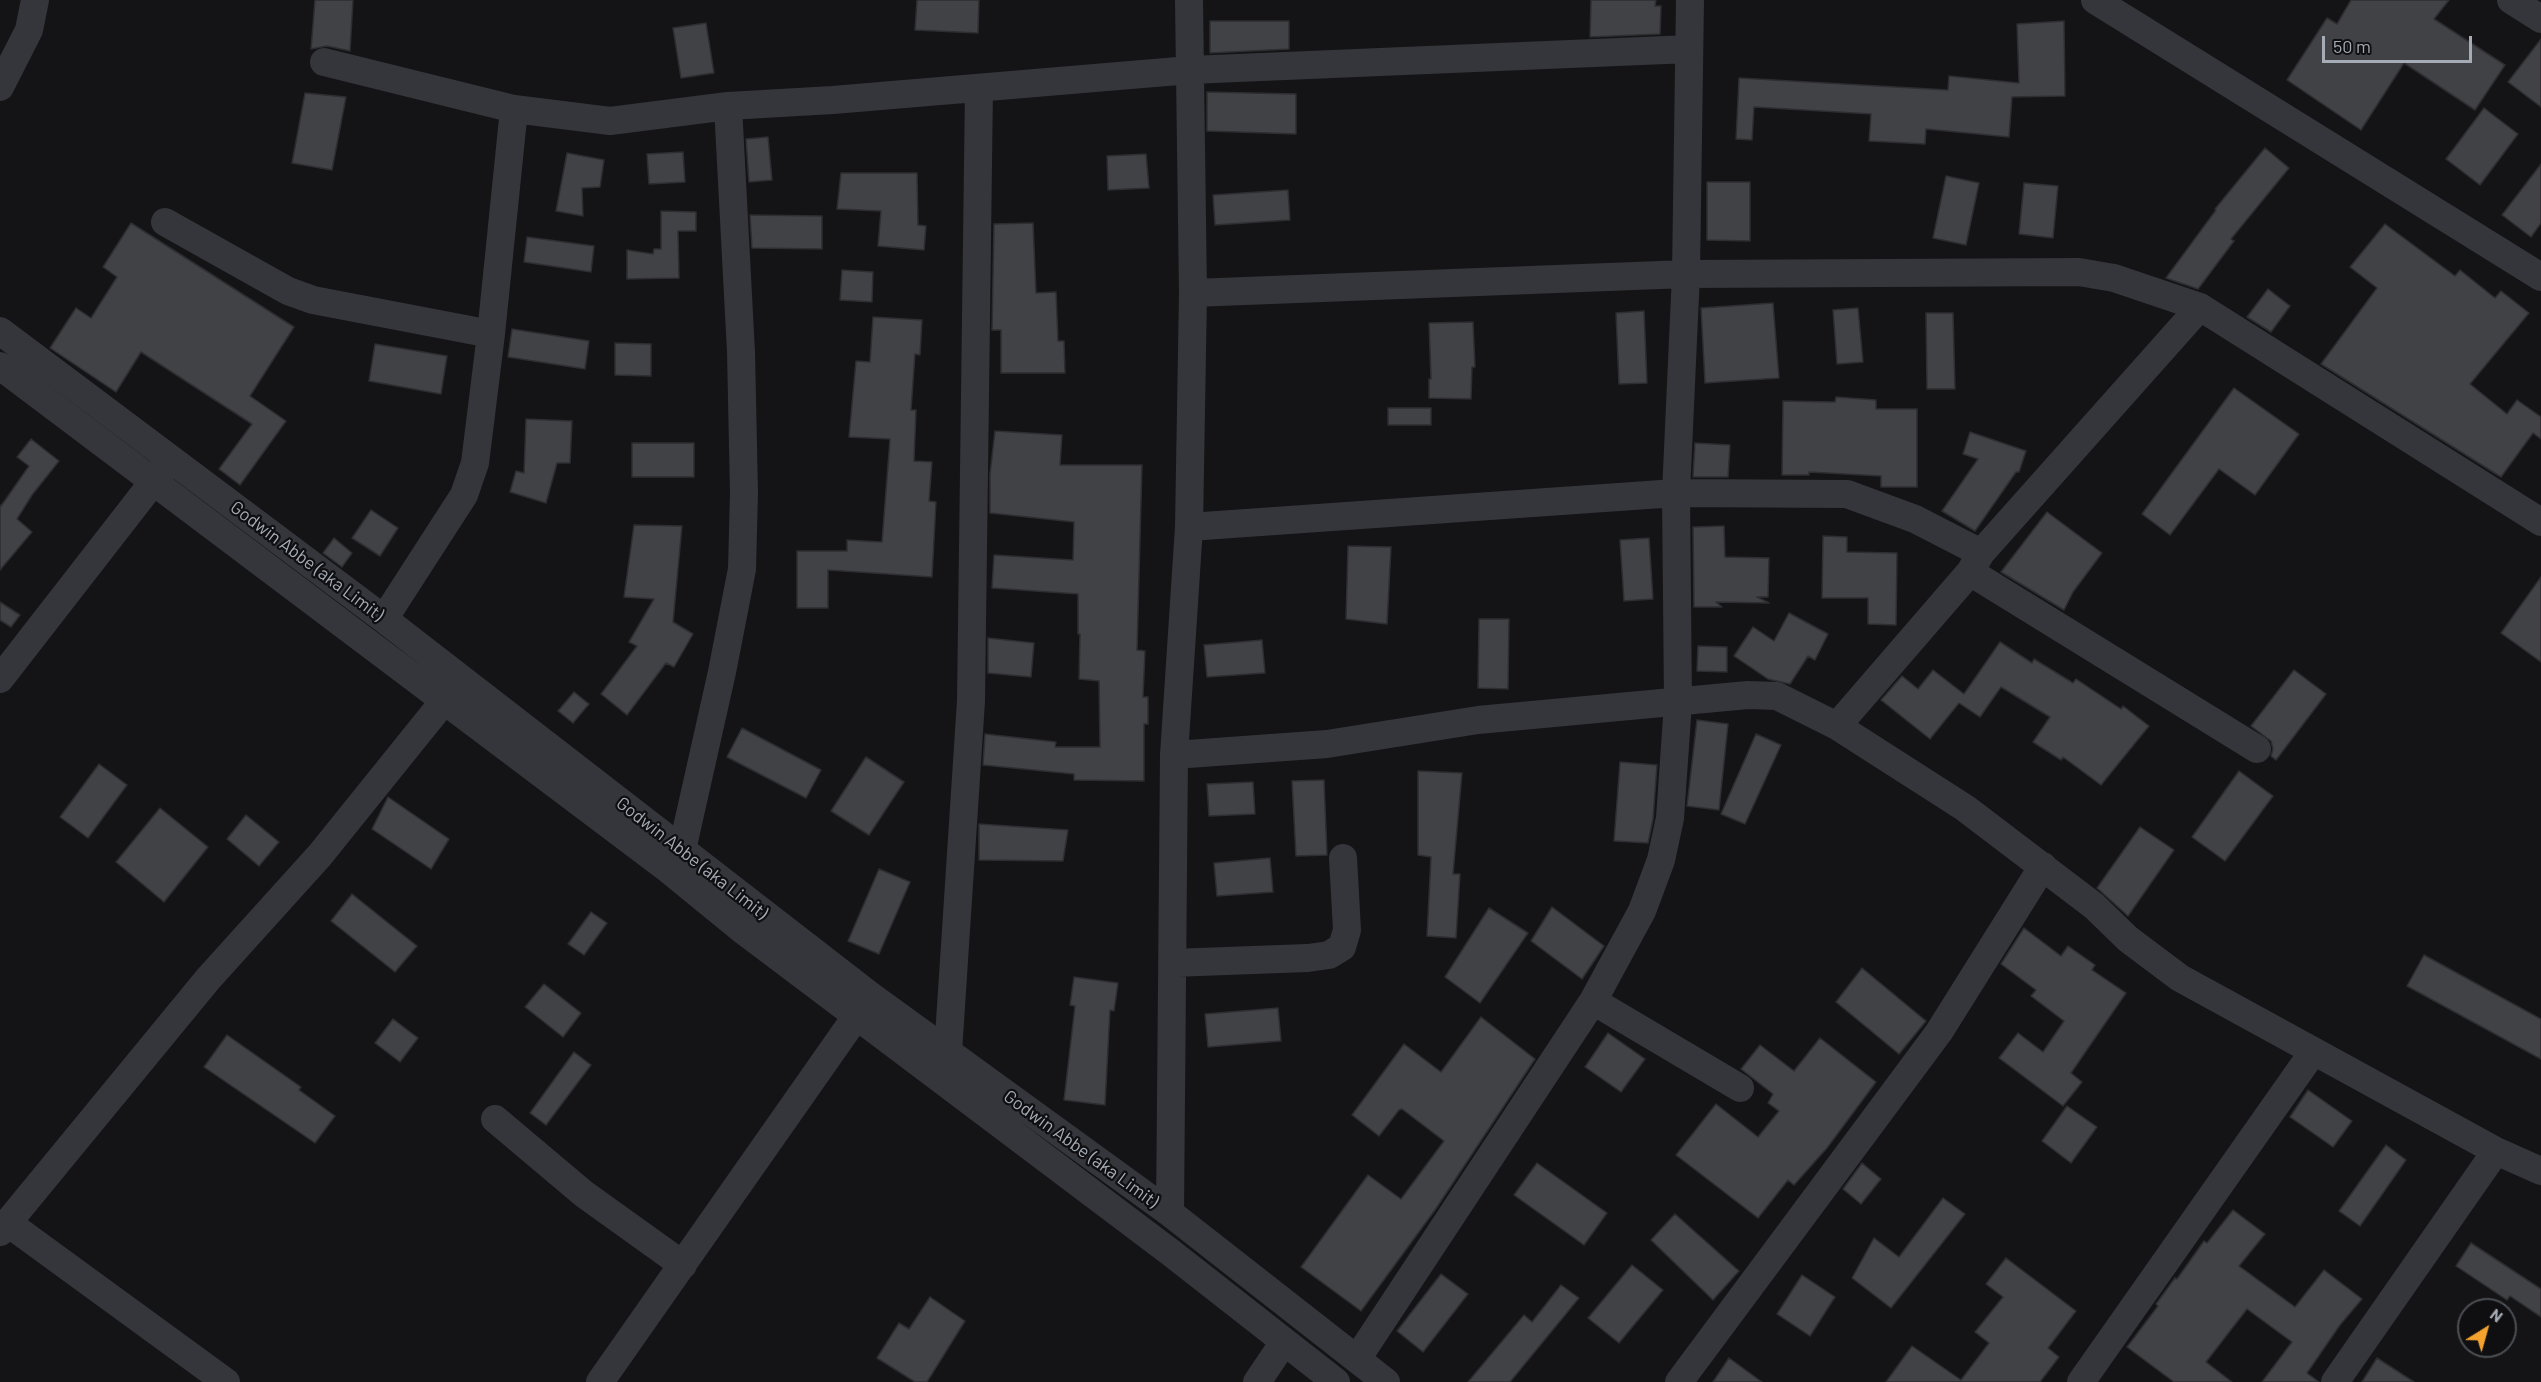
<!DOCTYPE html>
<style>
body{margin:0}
#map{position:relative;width:2541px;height:1382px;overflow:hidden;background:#141416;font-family:Barlow,sans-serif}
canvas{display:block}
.north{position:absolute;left:2457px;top:1298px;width:60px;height:60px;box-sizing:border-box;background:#0f0f11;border:2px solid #4b4e53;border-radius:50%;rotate:37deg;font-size:16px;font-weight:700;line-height:24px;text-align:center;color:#a5acb6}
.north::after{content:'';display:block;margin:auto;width:21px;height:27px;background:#f3a22e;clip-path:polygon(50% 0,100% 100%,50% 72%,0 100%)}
.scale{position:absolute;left:2322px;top:36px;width:150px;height:27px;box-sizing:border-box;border:3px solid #a5acb6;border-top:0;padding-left:8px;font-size:18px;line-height:21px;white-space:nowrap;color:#a5acb6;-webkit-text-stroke:4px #0f0f11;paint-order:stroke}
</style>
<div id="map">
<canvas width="2541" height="1382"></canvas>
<div class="north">N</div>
<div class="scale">50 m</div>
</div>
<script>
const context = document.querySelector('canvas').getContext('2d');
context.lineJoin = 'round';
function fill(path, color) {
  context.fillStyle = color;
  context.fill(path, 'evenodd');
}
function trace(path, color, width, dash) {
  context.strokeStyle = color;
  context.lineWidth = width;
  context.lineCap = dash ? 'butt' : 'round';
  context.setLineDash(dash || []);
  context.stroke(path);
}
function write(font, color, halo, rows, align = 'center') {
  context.font = font + ' Barlow,sans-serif';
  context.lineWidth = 4.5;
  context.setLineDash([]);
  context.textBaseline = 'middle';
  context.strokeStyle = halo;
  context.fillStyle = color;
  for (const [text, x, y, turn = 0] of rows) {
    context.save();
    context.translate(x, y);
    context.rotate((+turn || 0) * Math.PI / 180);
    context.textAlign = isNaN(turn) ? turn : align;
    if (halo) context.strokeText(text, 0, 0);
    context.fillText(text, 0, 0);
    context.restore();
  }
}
const building = new Path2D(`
 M315 0H353L350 51 327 46 311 49Z
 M917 0H979L978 33 915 30Z
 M1591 0H1656L1655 6H1661L1660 34 1590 37Z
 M2351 0H2449L2434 19 2505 65 2475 110 2404 63 2361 130 2287 80 2327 18 2337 24Z
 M1210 21H1289V49L1210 53Z
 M2064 21 2065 96 2012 97 2009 137 1926 129 1925 144 1869 141 1871 114 1754 107 1752 140 1736 139 1739 78 1948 90 1949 76 2019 83 2017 24Z
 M706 23 714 73 681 78 673 28Z
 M2541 39V107L2508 82Z
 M1207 92 1296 94V134L1207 131Z
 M305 93 346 97 332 170 292 163Z
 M2484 108 2518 134 2480 185 2446 159Z
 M768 137 772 180 749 182 746 139Z
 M2265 148 2289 168 2231 239 2234 241 2198 289 2166 278 2216 210 2215 209Z
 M683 152 685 182 649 184 647 154Z
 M567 153 604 160 600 187 582 188 583 216 556 211Z
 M1146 154 1149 188 1108 190 1107 156Z
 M2541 164V223L2531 237 2502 215Z
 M841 173H917L918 225 926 226 924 250 878 246 881 211 837 209Z
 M1946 176 1979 183 1966 245 1933 238Z
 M1707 182H1750V241L1707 240Z
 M2024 183 2058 186 2053 238 2019 234Z
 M1288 190 1290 220 1215 225 1213 195Z
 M661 211 696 212V231H678L679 278 627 279V250L653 254 654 249H661Z
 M750 215 822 216V249L752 248Z
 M131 223 294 327 250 396 286 421 240 485 219 469 252 424 141 352 116 392 50 348 76 308 91 318 117 277 103 267Z
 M1033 223 1036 293 1056 292 1058 341H1064L1065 373H1001V330H992L994 224Z
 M2385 224 2455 276 2460 270 2495 298 2501 291 2529 313 2470 384 2507 414 2517 400 2541 417V439L2533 433 2501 477 2321 364 2377 288 2350 267Z
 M527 237 594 246 591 272 524 262Z
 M842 270 873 272 872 302 840 300Z
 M2268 289 2290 306 2271 332 2247 317Z
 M1773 303 1779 378 1705 383 1701 308Z
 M1858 308 1863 362 1837 364 1833 310Z
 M1644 311 1647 383 1619 384 1616 313Z
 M1926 313H1953L1955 389H1927Z
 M873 317 922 320 920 355 915 354 911 410H916L914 461 932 462 929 501 936 502 932 577 828 570V608H797V551H847V540L882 542 890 439 849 437 856 361 870 362Z
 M1473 322 1475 367H1472L1471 399 1429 398V379H1431L1429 323Z
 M512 329 589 341 585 369 508 357Z
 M615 343 651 344V376L615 375Z
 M375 344 447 356 441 394 369 381Z
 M2234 388 2299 434 2255 495 2219 469 2170 535 2142 514Z
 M1836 397 1876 400V409H1917V487H1881V476L1809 472V475H1782L1783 401 1835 402Z
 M1388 408H1431V425H1388Z
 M526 419 572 421 570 463H557L546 503 510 492 516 471 524 473Z
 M995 431 1062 435 1060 465H1142L1137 650 1145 651 1143 697H1148V724H1144V781L1074 780V774L983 765 985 734 1056 742 1055 747H1100L1099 681 1079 679 1080 634H1078V594L992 588 994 555 1073 560 1074 522 990 513V474Z
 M1970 432 2026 451 2019 472H2016L1975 531 1942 511 1978 459 1963 454Z
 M31 439 59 461 32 495 17 519 32 532 0 570V505L1 506 29 466 17 457Z
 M632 443H694V477H632Z
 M1695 443 1730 445 1728 477H1693Z
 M371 510 398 528 380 556 352 538Z
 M2047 512 2102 553 2073 592 2064 610 2001 572Z
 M634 525 682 526 673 622 693 634 674 667 666 663 627 715 601 694 637 646 629 642 654 599 624 597Z
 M1724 526 1725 557 1769 558 1768 597H1757L1769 603 1716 602 1722 607H1694L1693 527Z
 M1823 536 1847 537V552L1897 553 1896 625 1868 624V598H1822Z
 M334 538 352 553 342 567 323 553Z
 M1649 538 1653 599 1624 601 1620 540Z
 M1348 546 1391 547 1387 624 1346 619Z
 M2541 577V662L2501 633Z
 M0 602 20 615 11 627 0 620Z
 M1789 613 1828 634 1815 660 1808 656 1790 684 1768 679 1734 656 1753 627 1774 641Z
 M1479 619H1509L1508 689 1478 688Z
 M988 638 1034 643 1031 677 988 673Z
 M1262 640 1265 673 1207 677 1204 645Z
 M2000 642 2032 663 2034 659 2073 683 2076 679 2121 709 2123 706 2149 726 2101 785 2063 757 2061 760 2033 742 2050 717 2001 687 1980 717 1959 703 1930 739 1881 700 1902 676 1918 689 1933 670 1964 694Z
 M1698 646 1727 647V672L1697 671Z
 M2294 670 2326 694 2276 760 2271 756 2273 749 2271 741 2251 726Z
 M574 692 589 704 573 723 558 711Z
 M1697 720 1728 724 1719 810 1687 806Z
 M742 728 821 770 806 798 727 757Z
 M1756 734 1781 745 1745 824 1721 814Z
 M866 757 904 782 869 835 831 811Z
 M1620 762 1657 765 1653 819 1648 843 1614 841Z
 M99 764 127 785 88 838 60 817Z
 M1418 771 1462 773 1453 874H1460L1456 938 1427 936 1431 857 1418 855Z
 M2239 771 2273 796 2225 861 2192 837Z
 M1324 780 1327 855 1296 856 1292 781Z
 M1253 782 1255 814 1209 816 1207 784Z
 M388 797 449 839 431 869 372 829Z
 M160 808 208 847 164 902 116 862Z
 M246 815 279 842 259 866 227 839Z
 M979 824 1068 830 1063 861 979 860Z
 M2140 827 2174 850 2128 916 2097 888Z
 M1270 858 1273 892 1217 896 1214 863Z
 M879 869 910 882 879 954 848 941Z
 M352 894 417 946 395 972 331 921Z
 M1552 907 1604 946 1582 979 1531 941Z
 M1489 908 1528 933 1480 1003 1445 977Z
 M591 912 607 923 584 955 568 944Z
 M2024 928 2061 956 2068 946 2095 965 2092 970 2126 993 2071 1073 2082 1082 2063 1106 1999 1058 2018 1033 2043 1052 2064 1021 2031 996 2036 990 2001 964Z
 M2424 955 2541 1019V1059L2407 986Z
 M1862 968 1926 1021 1899 1054 1836 1002Z
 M1074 977 1118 983 1114 1011 1110 1010 1105 1105 1064 1100 1075 1006 1070 1005Z
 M544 984 581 1013 563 1037 525 1007Z
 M1278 1008 1281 1041 1208 1047 1205 1014Z
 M1481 1017 1535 1059 1435 1210 1361 1311 1301 1267 1368 1175 1401 1199 1444 1141 1402 1109 1399 1110 1379 1136 1352 1115 1404 1044 1441 1072Z
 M393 1019 418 1038 400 1062 375 1043Z
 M1608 1033 1645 1059 1621 1092 1585 1067Z
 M227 1035 301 1087 299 1090 335 1116 315 1143 204 1067Z
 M1820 1038 1876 1082 1827 1148 1794 1185 1788 1180 1758 1218 1676 1155 1716 1104 1758 1137 1779 1111 1768 1103 1773 1094 1741 1069 1760 1045 1794 1071Z
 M574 1052 591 1065 546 1125 530 1113Z
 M2308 1090 2352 1121 2333 1147 2290 1117Z
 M2067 1106 2097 1127 2071 1163 2042 1141Z
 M2386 1145 2406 1160 2360 1226 2339 1211Z
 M1537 1163 1607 1213 1584 1245 1514 1195Z
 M1862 1163 1881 1179 1861 1204 1843 1189Z
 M1943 1198 1965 1214 1891 1308 1852 1278 1874 1238 1899 1257Z
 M2233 1210 2265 1234 2239 1266 2295 1307 2324 1270 2362 1299 2340 1325 2307 1373 2319 1382H2262L2292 1342 2247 1309 2206 1362 2232 1382H2174L2127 1347 2158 1306 2156 1304 2175 1278 2177 1279 2204 1241 2207 1243Z
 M1675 1214 1739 1271 1713 1300 1651 1240Z
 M2471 1243 2541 1289V1317L2510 1296 2507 1300 2456 1266Z
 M2006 1258 2076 1311 2048 1348 2059 1357 2040 1382H1886L1912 1346 1961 1380 1989 1343 1975 1332 2003 1297 1986 1284Z
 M1632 1265 1663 1290 1619 1343 1588 1318Z
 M1441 1274 1468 1294 1423 1352 1397 1331Z
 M1802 1275 1835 1297 1810 1336 1777 1314Z
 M1561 1285 1579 1298 1510 1382H1468L1524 1315 1532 1322Z
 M930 1297 965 1321 927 1382H915L877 1358 899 1323 909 1329Z
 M1729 1358 1762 1382H1713Z
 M2377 1358 2414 1382H2362Z`);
fill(building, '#404246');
trace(building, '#2e2e32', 1.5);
trace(new Path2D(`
 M2095 0 2541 277
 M2511 0 2541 19
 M324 62 514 109 610 121 728 106 833 100 1190 70 1689 49
 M0 87 29 30 35 0
 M165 222 288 291 313 300 491 334
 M1193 293 1686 274 2079 272 2114 278 2200 307 2541 522
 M0 331 384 619 871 996 1170 1213 1386 1382
 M0 366 664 866 740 928 1170 1252 1336 1382
 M1189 527 1676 493 1847 494 1915 519 1981 553
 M1970 572 2257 749
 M384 619 464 495 475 463 491 334 514 109
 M0 679 164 468
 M1837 726 1970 572 1981 553 2200 307
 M1174 755 1327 744 1478 720 1748 695 1777 696 1837 726 1965 808 2094 906 2128 939 2180 978 2496 1151 2541 1171
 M682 850 722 672 742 569 744 493 741 352 728 106
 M1172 963 1308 958 1329 955 1342 947 1347 930 1343 858
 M1593 1001 1740 1088
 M948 1052 971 701 979 88
 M495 1119 584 1194 683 1265
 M1170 1213 1174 755 1189 527 1193 293 1189 0
 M8 1223 226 1382
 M0 1232 208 979 320 855 444 701
 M1357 1359 1593 1001 1642 911 1661 860 1670 818 1678 703 1676 493 1686 274 1690 0
 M600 1382 867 1001
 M1257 1382 1284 1342
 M1679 1382 1939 1032 2043 866
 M2081 1382 2313 1052
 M2335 1382 2496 1151`), '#35363b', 28);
write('18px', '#a5acb6', '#0f0f11', [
 ["Godwin Abbe (aka Limit)",307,561,37],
 ["Godwin Abbe (aka Limit)",692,858,38],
 ["Godwin Abbe (aka Limit)",1081,1149,36]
]);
</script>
